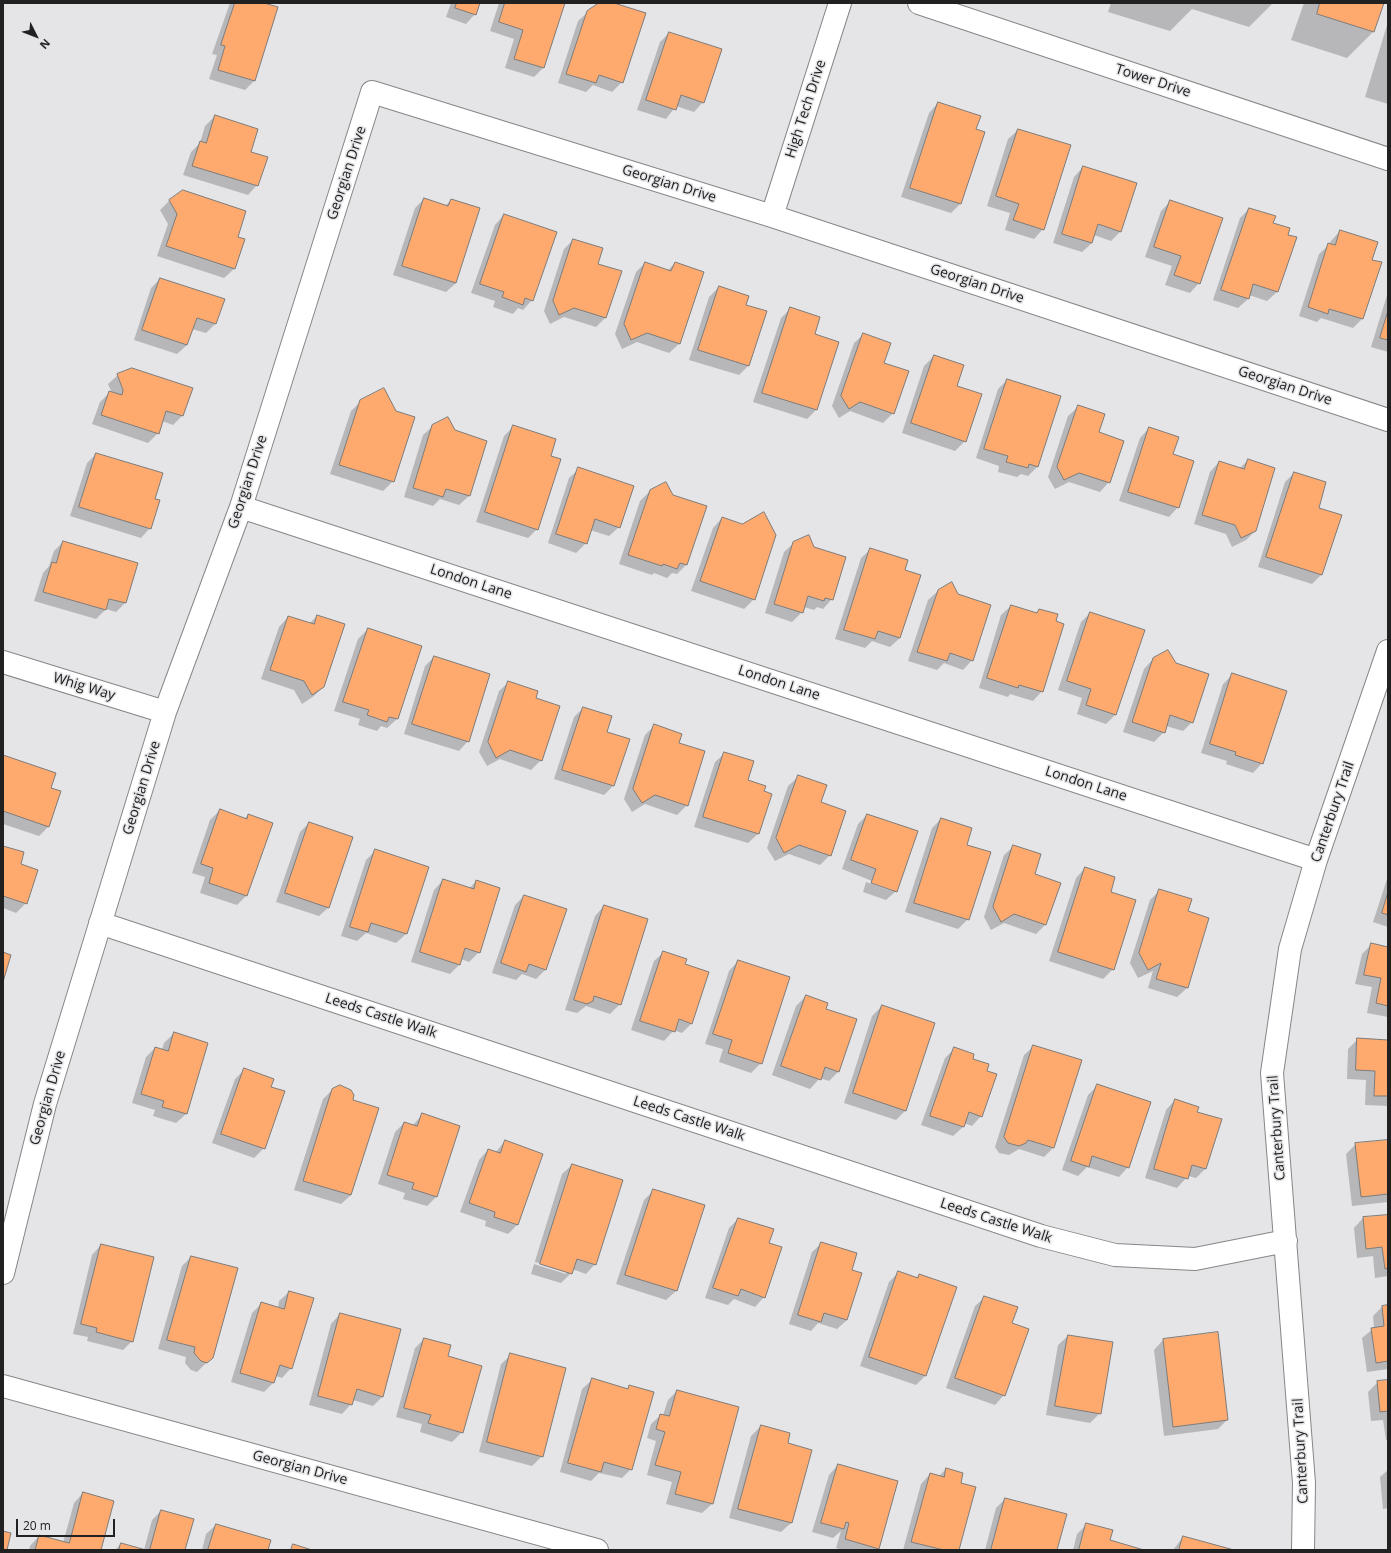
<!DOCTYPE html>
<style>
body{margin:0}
#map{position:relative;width:1391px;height:1553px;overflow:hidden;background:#e5e5e8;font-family:"Open Sans",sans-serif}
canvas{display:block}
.frame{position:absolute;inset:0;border:4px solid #212122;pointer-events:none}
.north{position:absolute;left:16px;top:16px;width:40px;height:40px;-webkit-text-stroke:3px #e5e5e8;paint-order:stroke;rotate:132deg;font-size:11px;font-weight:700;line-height:16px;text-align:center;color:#212122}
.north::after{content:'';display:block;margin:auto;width:14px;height:18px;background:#212122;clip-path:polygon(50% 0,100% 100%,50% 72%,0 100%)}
.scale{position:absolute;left:16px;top:1519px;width:99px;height:18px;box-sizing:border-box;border:2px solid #212122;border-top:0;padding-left:5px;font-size:12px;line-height:14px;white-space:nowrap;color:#212122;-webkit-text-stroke:3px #e5e5e8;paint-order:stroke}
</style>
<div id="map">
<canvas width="1391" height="1553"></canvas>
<div class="frame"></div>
<div class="north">N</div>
<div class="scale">20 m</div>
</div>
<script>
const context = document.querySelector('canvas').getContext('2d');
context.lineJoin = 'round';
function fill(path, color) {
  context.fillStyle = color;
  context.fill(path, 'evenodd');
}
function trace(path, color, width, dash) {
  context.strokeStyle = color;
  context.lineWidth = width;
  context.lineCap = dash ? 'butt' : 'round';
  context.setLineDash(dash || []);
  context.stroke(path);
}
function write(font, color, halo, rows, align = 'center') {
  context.font = font + ' "Open Sans",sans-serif';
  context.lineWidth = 3;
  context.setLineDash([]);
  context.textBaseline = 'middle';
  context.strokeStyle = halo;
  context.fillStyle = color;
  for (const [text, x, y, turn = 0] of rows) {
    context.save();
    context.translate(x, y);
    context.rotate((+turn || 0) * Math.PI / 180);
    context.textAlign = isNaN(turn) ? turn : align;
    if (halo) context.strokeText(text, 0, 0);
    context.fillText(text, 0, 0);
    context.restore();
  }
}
fill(new Path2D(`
 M230 3H261L277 8 254 81 245 90 209 79 217 55 212 54Z
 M451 3H479L475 14 466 24 446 17Z
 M499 3H564L543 68 534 77 505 68 514 39 490 31Z
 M601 3H611L622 82 612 92 593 85 586 92 558 83 578 21 588 12Z
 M1111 3H1273L1249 27 1192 9 1170 31 1108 12Z
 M1304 3H1383L1373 32 1347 58 1291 40Z
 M1388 22V104L1365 97Z
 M669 33 703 102 694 112 676 106 666 119 637 110 660 42Z
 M938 103 975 130 960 204 951 213 901 197 929 113Z
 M215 116 249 152 257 185 248 195 183 175 191 152 200 143 205 126Z
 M1018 130 1043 229 1034 239 1005 230 1010 213 987 206 1008 139Z
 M1083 167 1121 231 1111 241 1094 235 1092 243 1082 252 1053 243 1074 177Z
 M183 191 234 269 224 278 157 256 168 224 160 210 169 201Z
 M424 199 445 206 451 200 456 283 446 292 393 275 415 208Z
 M1171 201 1199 283 1190 293 1165 285 1172 266 1145 257 1161 211Z
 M1249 209 1287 235 1296 238 1277 292 1267 301 1249 295 1248 299 1238 308 1213 300 1240 218Z
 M504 215 532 300 523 310 518 308 513 314 493 307 495 301 471 293 495 225Z
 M1340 231 1371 260 1380 263 1362 319 1353 328 1321 318 1317 322 1299 316 1319 254 1329 245 1331 241Z
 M573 240 605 318 596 327 564 317 550 324 544 311 564 249Z
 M645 263 668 270 675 263 679 344 669 353 637 342 622 349 615 334 636 272Z
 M160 279 215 324 206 333 192 329 187 345 177 354 134 340 151 288Z
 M719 287 745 305 765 312 748 366 739 375 689 360 709 297Z
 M1388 292V352L1371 347Z
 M790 309 814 335 816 410 807 419 753 402 781 318Z
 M864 334 882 363 893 413 883 423 850 411 839 418 832 406 854 343Z
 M934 356 956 387 965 441 955 451 902 433 924 366Z
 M118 375 182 416 173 425 162 421 158 433 148 443 92 424 100 402 109 393H112L108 384Z
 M1007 380 1037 467 1028 476 1021 474 1017 477 998 472 999 466 976 458 998 389Z
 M361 401 393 481 383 491 330 474 351 411Z
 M1078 407 1098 433 1109 482 1100 492 1069 482 1055 489 1048 477 1068 416Z
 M433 426 469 496 459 505 440 499 433 506 404 497 423 435Z
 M513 427 550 457 537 529 528 538 476 522 504 436Z
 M1149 428 1172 455 1178 507 1169 517 1119 501 1140 438Z
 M96 454 154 500 150 528 141 538 70 516 87 463Z
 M1248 460 1256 530 1246 540 1232 547 1226 534 1194 524 1210 472 1219 462 1240 468Z
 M579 469 619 527 609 536 590 530 586 543 576 553 548 543 569 478Z
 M1294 473 1317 508 1321 575 1312 584 1258 567 1285 482Z
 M650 491 686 565 677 574 672 573 667 578 654 573 652 575 619 564 640 501Z
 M722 518 754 599 744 609 691 591 713 528Z
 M63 542 137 564 125 603 116 612 106 609 96 619 34 601 43 573 49 566 54 551Z
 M794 543 832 599 823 609 817 607 814 610 804 607 802 612 792 622 765 613 784 552Z
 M871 549 903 570 900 638 890 647 872 641 865 648 835 639 861 558Z
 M938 591 972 660 963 670 944 663 937 670 908 661 928 600Z
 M1011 606 1036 613 1039 610 1042 691 1033 701 1010 694 1008 697 979 688 1001 615Z
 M1090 613 1116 714 1106 724 1077 714 1082 698 1058 690 1081 622Z
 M317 616 323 687 314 696 302 704 294 690 261 679 279 627 288 617 309 624Z
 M368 629 397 719 387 728 381 726 377 731 358 725 360 719 334 711 358 639Z
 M434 657 468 741 459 751 404 734 425 666Z
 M1153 659 1192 722 1183 731 1166 726 1164 732 1154 742 1123 732 1144 669Z
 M1233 674 1262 763 1253 773 1226 764 1227 761 1201 753 1223 684Z
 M509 682 534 698 541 760 531 770 500 759 487 766 479 752 499 691Z
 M583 708 613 786 604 795 554 779 574 717Z
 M654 726 687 805 677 815 645 804 632 812 624 799 645 735Z
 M725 753 747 781 763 792 770 794 758 834 748 843 694 827 715 762Z
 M3 756 50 788 48 827 39 836 3 824Z
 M798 777 820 802 830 855 820 865 789 854 775 861 767 848 788 786Z
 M220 810 244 819 248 815 246 896 237 905 200 893 205 877 192 873 210 820Z
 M867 815 896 891 886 900 863 892 866 882 892 891V889L842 869 858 824Z
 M941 819 966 845 968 919 958 929 905 912 932 828Z
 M309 823 329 907 319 916 276 902 300 832Z
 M1014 846 1034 874 1045 925 1036 934 1004 923 991 930 984 917 1004 855Z
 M3 847 20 865 26 903 16 913 3 908Z
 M376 850 428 867 406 934 396 943 366 933 357 941 341 936 366 860Z
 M1085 868 1109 893 1113 969 1103 979 1049 961 1076 878Z
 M1388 876V927L1373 922Z
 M443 880 469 889 476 881 479 952 469 962 461 959 459 965 450 974 411 962 434 890Z
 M1160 890 1187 912 1208 919 1187 988 1177 997 1148 988 1153 971 1138 978 1130 963 1150 900Z
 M524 896 546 969 536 979 522 974 516 980 492 973 515 905Z
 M604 906 620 1004 610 1014 586 1006 577 1013 565 1010 595 916Z
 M1371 945 1388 948V1017L1367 1013 1372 987 1355 984 1362 954Z
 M664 952 692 1023 682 1033 674 1030 664 1041 631 1030 654 961Z
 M738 961 761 1063 751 1073 719 1062 723 1049 705 1044 729 971Z
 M806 996 825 1009 838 1072 829 1081 820 1078 810 1089 772 1075 796 1006Z
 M882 1006 906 1110 896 1120 844 1103 872 1016Z
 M174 1033 207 1044 186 1114 176 1123 153 1116 155 1110 132 1103 146 1057 155 1048 162 1050 164 1043Z
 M1358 1039 1388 1041V1106L1365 1105 1366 1080 1347 1079 1348 1049Z
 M1034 1046 1081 1061 1053 1148 1044 1157 1019 1149 1009 1155 999 1153 995 1147 1024 1055Z
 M954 1049 972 1060 986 1071 981 1116 972 1126 964 1123 963 1127 953 1136 921 1125 945 1058Z
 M244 1070 270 1088 264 1148 254 1158 212 1143 235 1079Z
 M1097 1086 1128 1167 1119 1177 1087 1167 1078 1176 1062 1170 1088 1095Z
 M333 1089 352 1101 378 1109 351 1195 341 1204 294 1190 323 1099Z
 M1175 1100 1196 1113 1220 1120 1205 1169 1196 1178 1188 1176 1177 1188 1145 1178 1166 1110Z
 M422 1115 437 1196 427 1206 403 1199 405 1193 378 1184 395 1132 404 1123 412 1126Z
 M505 1141 517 1225 508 1234 485 1226 486 1221 460 1212 479 1160 488 1150 495 1153Z
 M1388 1141V1202L1352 1206 1346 1154 1356 1144Z
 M572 1165 595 1264 586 1274 572 1269 571 1273 561 1283 531 1274 562 1174ZM535 1262 566 1271V1274L534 1264Z
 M654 1190 704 1206 676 1291 666 1300 616 1284 644 1200Z
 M1388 1216V1276L1375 1278 1373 1256 1357 1258 1354 1228 1363 1218Z
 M738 1219 768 1243 764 1297 755 1307 734 1299 728 1305 705 1298 729 1228Z
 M822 1243 851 1271 847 1320 837 1329 818 1323 811 1331 789 1324 812 1252Z
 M101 1245 132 1341 123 1350 87 1341 88 1337 73 1334 92 1255Z
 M191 1257 212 1357 197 1372 191 1370 185 1363 186 1357 158 1349 182 1266Z
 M899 1272 916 1278 919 1275 925 1376 916 1385 860 1366 889 1282Z
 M289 1292 291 1368 282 1378 276 1376 274 1382 264 1392 231 1382 252 1313 262 1303 278 1308 279 1301Z
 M985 1297 1011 1324 1004 1395 995 1405 946 1388 975 1306Z
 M1388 1306V1369L1367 1372 1362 1338 1374 1328 1373 1316 1382 1307Z
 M340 1314 383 1396 373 1406 353 1400 351 1404 342 1414 309 1405 331 1324Z
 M1068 1336 1100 1413 1090 1423 1046 1415 1058 1345Z
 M424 1339 446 1357 462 1432 452 1442 420 1432 422 1424 396 1417 415 1348Z
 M1163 1340 1227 1420 1218 1429 1164 1436 1154 1350Z
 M511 1355 542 1456 532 1466 479 1452 501 1364Z
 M592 1380 627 1389 630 1386 631 1469 622 1478 599 1473 591 1481 560 1472 582 1389Z
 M1388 1381V1440H1386L1383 1420 1371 1421 1368 1392 1378 1382Z
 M677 1391 738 1408 712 1504 702 1513 666 1504 672 1482 647 1475 656 1441 647 1438 651 1424 661 1415H663L668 1400Z
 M761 1426 787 1444 811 1450 791 1523 781 1532 729 1518 751 1436Z
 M838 1465 878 1548 877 1550H843L836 1548 841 1531 833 1538 812 1532 829 1475Z
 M946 1469 959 1484 958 1550H903L921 1484 930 1474 939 1476Z
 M1388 1470V1508L1383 1509 1380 1477Z
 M83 1493 100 1550H29L30 1546 39 1536 63 1543 74 1503Z
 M1005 1499 1056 1550H985L996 1508Z
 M161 1511 184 1550H144L152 1520Z
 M1087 1524 1108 1541 1140 1550H1073L1077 1534Z
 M216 1525 267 1550H202L206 1534Z
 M1183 1537 1230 1550H1173Z
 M121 1544 143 1550H115Z`), '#0003');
const building = new Path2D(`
 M235 3H264L278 7 255 81 218 70 225 46 221 45Z
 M457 3H480L476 15 455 8Z
 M505 3H565L544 68 514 59 523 30 499 22Z
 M599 3H614L646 13 623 83 599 75 596 83 566 74 587 11Z
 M1320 3H1384L1374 32 1317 14Z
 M669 32 722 49 704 103 681 95 676 110 646 100Z
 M938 102 981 116 976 129 985 132 961 204 910 188Z
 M215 115 258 129 251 152 268 157 258 186 192 166 200 141 206 143Z
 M1018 129 1071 145 1044 230 1013 220 1019 204 996 196Z
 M1083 166 1137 183 1121 232 1098 224 1092 243 1062 234Z
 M183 190 246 211 238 237 245 239 235 269 166 246 177 214 169 200Z
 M424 198 448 206 451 199 480 208 456 283 402 266Z
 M1170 200 1223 218 1200 284 1174 275 1181 256 1154 247Z
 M1249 208 1276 216 1273 223 1290 228 1288 235 1297 237 1278 292 1253 284 1249 299 1221 290Z
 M504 214 557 232 533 301 525 298 523 305 502 297 504 292 480 284Z
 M1340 230 1378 242 1372 260 1382 262 1363 319 1329 309 1328 314 1308 307 1328 243 1335 245Z
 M573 239 603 248 598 264 622 271 606 318 574 308 559 315 553 301Z
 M645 262 671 271 675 262 704 272 680 344 647 333 631 340 624 324Z
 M160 278 225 299 216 324 197 318 187 345 142 330Z
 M719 286 749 296 746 305 767 311 749 366 698 350Z
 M790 307 820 317 815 334 839 342 817 410 762 393Z
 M1388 311V340L1380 338Z
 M863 333 891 343 884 363 909 371 894 414 860 402 849 409 841 396Z
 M934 355 964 365 957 386 982 394 966 442 911 423Z
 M132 368 193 388 183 416 166 411 159 434 101 415 109 391 122 395 123 390 117 374Z
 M1007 379 1061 396 1038 467 1029 464 1028 468 1006 462 1008 456 984 449Z
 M384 388 396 411 415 417 394 482 339 465 360 400Z
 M1078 405 1105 414 1099 432 1124 441 1110 483 1079 473 1064 480 1057 467Z
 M448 417 455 430 487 441 470 496 446 489 443 497 413 488 432 425Z
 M513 425 556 439 551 456 561 459 538 530 485 512Z
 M1149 427 1179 437 1173 454 1194 461 1179 508 1128 492Z
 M96 453 163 473 155 499 160 500 151 529 79 507Z
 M1248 459 1275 468 1256 531 1241 538 1235 525 1202 515 1219 461 1244 469Z
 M578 467 634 486 620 528 595 519 587 544 556 534Z
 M1294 472 1326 482 1319 508 1342 515 1322 575 1266 557Z
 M666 482 673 495 707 506 687 565 680 563 677 569 663 564 662 566 628 555 650 490Z
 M764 512 776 535 755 600 700 581 722 517 742 524Z
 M809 535 814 547 846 557 833 600 825 598 824 601 808 596 803 613 774 604 793 542Z
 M63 541 138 563 126 603 109 599 106 610 43 592 52 562 56 563Z
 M870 548 908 560 905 570 921 575 900 638 878 631 875 639 844 630Z
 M952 582 958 594 991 605 973 661 950 653 947 661 917 652 938 590Z
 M1011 605 1037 613 1039 609 1058 614 1056 621 1064 624 1043 692 1019 685 1018 688 987 678Z
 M1090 612 1145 630 1116 715 1086 705 1091 689 1067 681Z
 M317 615 345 624 324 687 312 695 304 681 270 670 288 616 314 624Z
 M368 628 422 646 398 719 389 717 387 722 367 715 369 710 343 702Z
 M1168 650 1176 663 1209 674 1193 723 1170 715 1165 733 1132 722 1153 658Z
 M434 656 490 674 469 742 412 724Z
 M1232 673 1287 691 1263 764 1235 755 1236 752 1210 744Z
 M508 681 538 691 536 698 560 706 542 761 510 750 496 758 488 742Z
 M583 707 612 716 607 732 630 739 614 786 562 770Z
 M654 724 682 734 679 743 705 751 688 806 655 795 642 803 633 789Z
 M724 752 754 761 748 780 766 786 764 791 772 794 759 834 703 817Z
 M3 755 56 773 51 788 61 791 49 827 3 811Z
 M798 775 827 785 821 802 846 811 831 856 799 845 784 853 776 838Z
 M220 809 247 819 248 814 273 823 247 896 209 883 213 868 201 864Z
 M867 814 918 831 897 892 871 883 876 869 851 860Z
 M941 818 972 828 967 845 991 852 969 920 914 903Z
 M309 822 353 837 329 908 285 893Z
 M1013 845 1041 854 1035 874 1061 883 1046 925 1014 914 1001 922 993 907Z
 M3 846 24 852 21 864 38 870 27 904 3 896Z
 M375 849 429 867 407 934 371 923 368 932 350 927Z
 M1085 867 1115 877 1111 892 1136 900 1114 970 1058 952Z
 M443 879 474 889 476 880 500 888 480 953 465 948 460 965 420 952Z
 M1159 889 1192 899 1188 911 1209 918 1188 988 1156 979 1161 963 1148 970 1139 953Z
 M1388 892V915L1382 913Z
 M524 895 567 909 546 970 529 964 526 972 501 963Z
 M604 905 648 919 621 1005 594 996 593 1001 587 1004 574 1000Z
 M1371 943 1388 947V1006L1376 1003 1381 978 1364 975Z
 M663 951 687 959 685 964 709 972 692 1024 679 1019 675 1032 640 1021Z
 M3 952 11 955 3 982Z
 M738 960 790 977 762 1064 728 1053 732 1040 713 1034Z
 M806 995 828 1003 826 1009 857 1019 839 1072 825 1067 821 1080 781 1066Z
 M882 1005 935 1023 906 1111 853 1093Z
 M174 1032 208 1043 187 1114 162 1107 164 1101 141 1094 155 1047 168 1051Z
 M1357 1038 1388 1040V1096H1374L1375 1071 1356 1070Z
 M1033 1045 1082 1060 1054 1148 1028 1140 1026 1143 1019 1146 1008 1143 1004 1137Z
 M954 1047 974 1054 973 1059 989 1064 987 1071 997 1074 982 1117 969 1112 964 1127 930 1116Z
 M244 1068 274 1079 271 1087 285 1091 265 1149 221 1134Z
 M1097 1084 1151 1102 1129 1168 1092 1156 1089 1167 1071 1161Z
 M340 1085 351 1090 354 1095 353 1100 379 1108 351 1195 303 1181 332 1089Z
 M1175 1099 1199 1107 1197 1112 1222 1119 1206 1169 1192 1165 1188 1179 1154 1169Z
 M422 1113 460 1126 437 1197 412 1189 414 1183 387 1175 404 1122 417 1126Z
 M505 1140 543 1154 518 1225 494 1217 495 1212 469 1203 488 1149 500 1153Z
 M1388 1140V1194L1361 1197 1355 1143Z
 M572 1164 623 1180 596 1265 577 1259 572 1274 540 1264Z
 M653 1189 705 1205 677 1291 625 1275Z
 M1388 1215V1268L1385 1269 1382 1247 1366 1249 1363 1217Z
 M738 1218 774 1229 769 1243 782 1247 765 1298 741 1289 738 1296 713 1288Z
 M821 1242 857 1253 852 1270 862 1273 847 1320 824 1313 821 1322 798 1315Z
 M101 1244 154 1257 133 1342 96 1332 97 1328 81 1324Z
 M191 1256 238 1268 213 1358 207 1363 201 1361 194 1353 195 1347 167 1340Z
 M898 1271 918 1278 919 1274 957 1287 926 1376 869 1357Z
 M289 1291 314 1298 292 1369 280 1365 274 1383 240 1373 261 1302 284 1309Z
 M984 1296 1018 1307 1012 1323 1029 1329 1005 1396 955 1378Z
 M1388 1305V1361L1376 1363 1371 1328 1384 1326 1382 1306Z
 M340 1313 401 1329 383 1397 357 1389 352 1405 318 1396Z
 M1218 1332 1228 1420 1173 1427 1163 1339Z
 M1068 1335 1113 1342 1101 1414 1055 1406Z
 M424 1338 451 1345 448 1356 482 1366 463 1433 428 1423 431 1415 404 1408Z
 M510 1353 566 1368 543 1457 487 1442Z
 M592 1378 628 1389 629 1385 654 1392 632 1470 604 1462 601 1472 568 1463Z
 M1388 1380V1411L1380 1412 1377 1381Z
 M677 1390 739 1407 713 1504 675 1494 681 1472 655 1465 665 1432 656 1429 660 1414 669 1416Z
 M761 1425 790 1433 788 1443 812 1450 792 1523 738 1509Z
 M838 1464 898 1481 879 1549 845 1539 849 1523 846 1522 844 1529 821 1523Z
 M946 1468 963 1473 961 1483 976 1487 959 1550H944L911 1542 930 1473 944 1477Z
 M83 1492 114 1501 101 1550H35L39 1535 69 1543Z
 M1005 1498 1067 1514 1057 1550H991Z
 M161 1510 194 1519 185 1550H150Z
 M1086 1523 1113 1530 1110 1540 1144 1550H1079Z
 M216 1524 271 1540 268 1550H208Z
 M3 1531 11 1533 7 1550H3Z
 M1183 1536 1234 1550H1179Z
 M121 1543 146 1550H119Z
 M293 1544 312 1550H291Z`);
fill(building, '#feaa6f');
trace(building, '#7d7b79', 1);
const minor = new Path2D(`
 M919 3 1388 159
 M772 216 840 3
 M241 507 1316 860
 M3 662 165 712
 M100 923 1041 1236 1115 1255 1195 1259 1286 1241
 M3 1273 45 1104 165 712 241 507 372 92 772 216 1388 420
 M3 1386 597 1550
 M1303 1550 1304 1483 1272 1073 1290 949 1316 860 1388 651`);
trace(minor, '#868789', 24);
trace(minor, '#fff', 22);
write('14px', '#212122', '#e5e5e8', [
 ["Tower Drive",1153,81,18],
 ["High Tech Drive",806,109,-72],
 ["Georgian Drive",347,173,-72],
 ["Georgian Drive",669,184,17],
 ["Georgian Drive",977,284,18],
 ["Georgian Drive",1285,386,18],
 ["Georgian Drive",248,482,-72],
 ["London Lane",471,582,18],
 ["London Lane",779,683,18],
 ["Whig Way",84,687,17],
 ["London Lane",1086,784,18],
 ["Georgian Drive",142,788,-73],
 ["Canterbury Trail",1333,812,-71],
 ["Leeds Castle Walk",381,1016,18],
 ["Georgian Drive",48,1098,-74],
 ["Leeds Castle Walk",689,1119,18],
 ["Canterbury Trail",1277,1128,-94],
 ["Leeds Castle Walk",996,1221,18],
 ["Canterbury Trail",1301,1451,-93],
 ["Georgian Drive",300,1468,15]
]);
</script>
